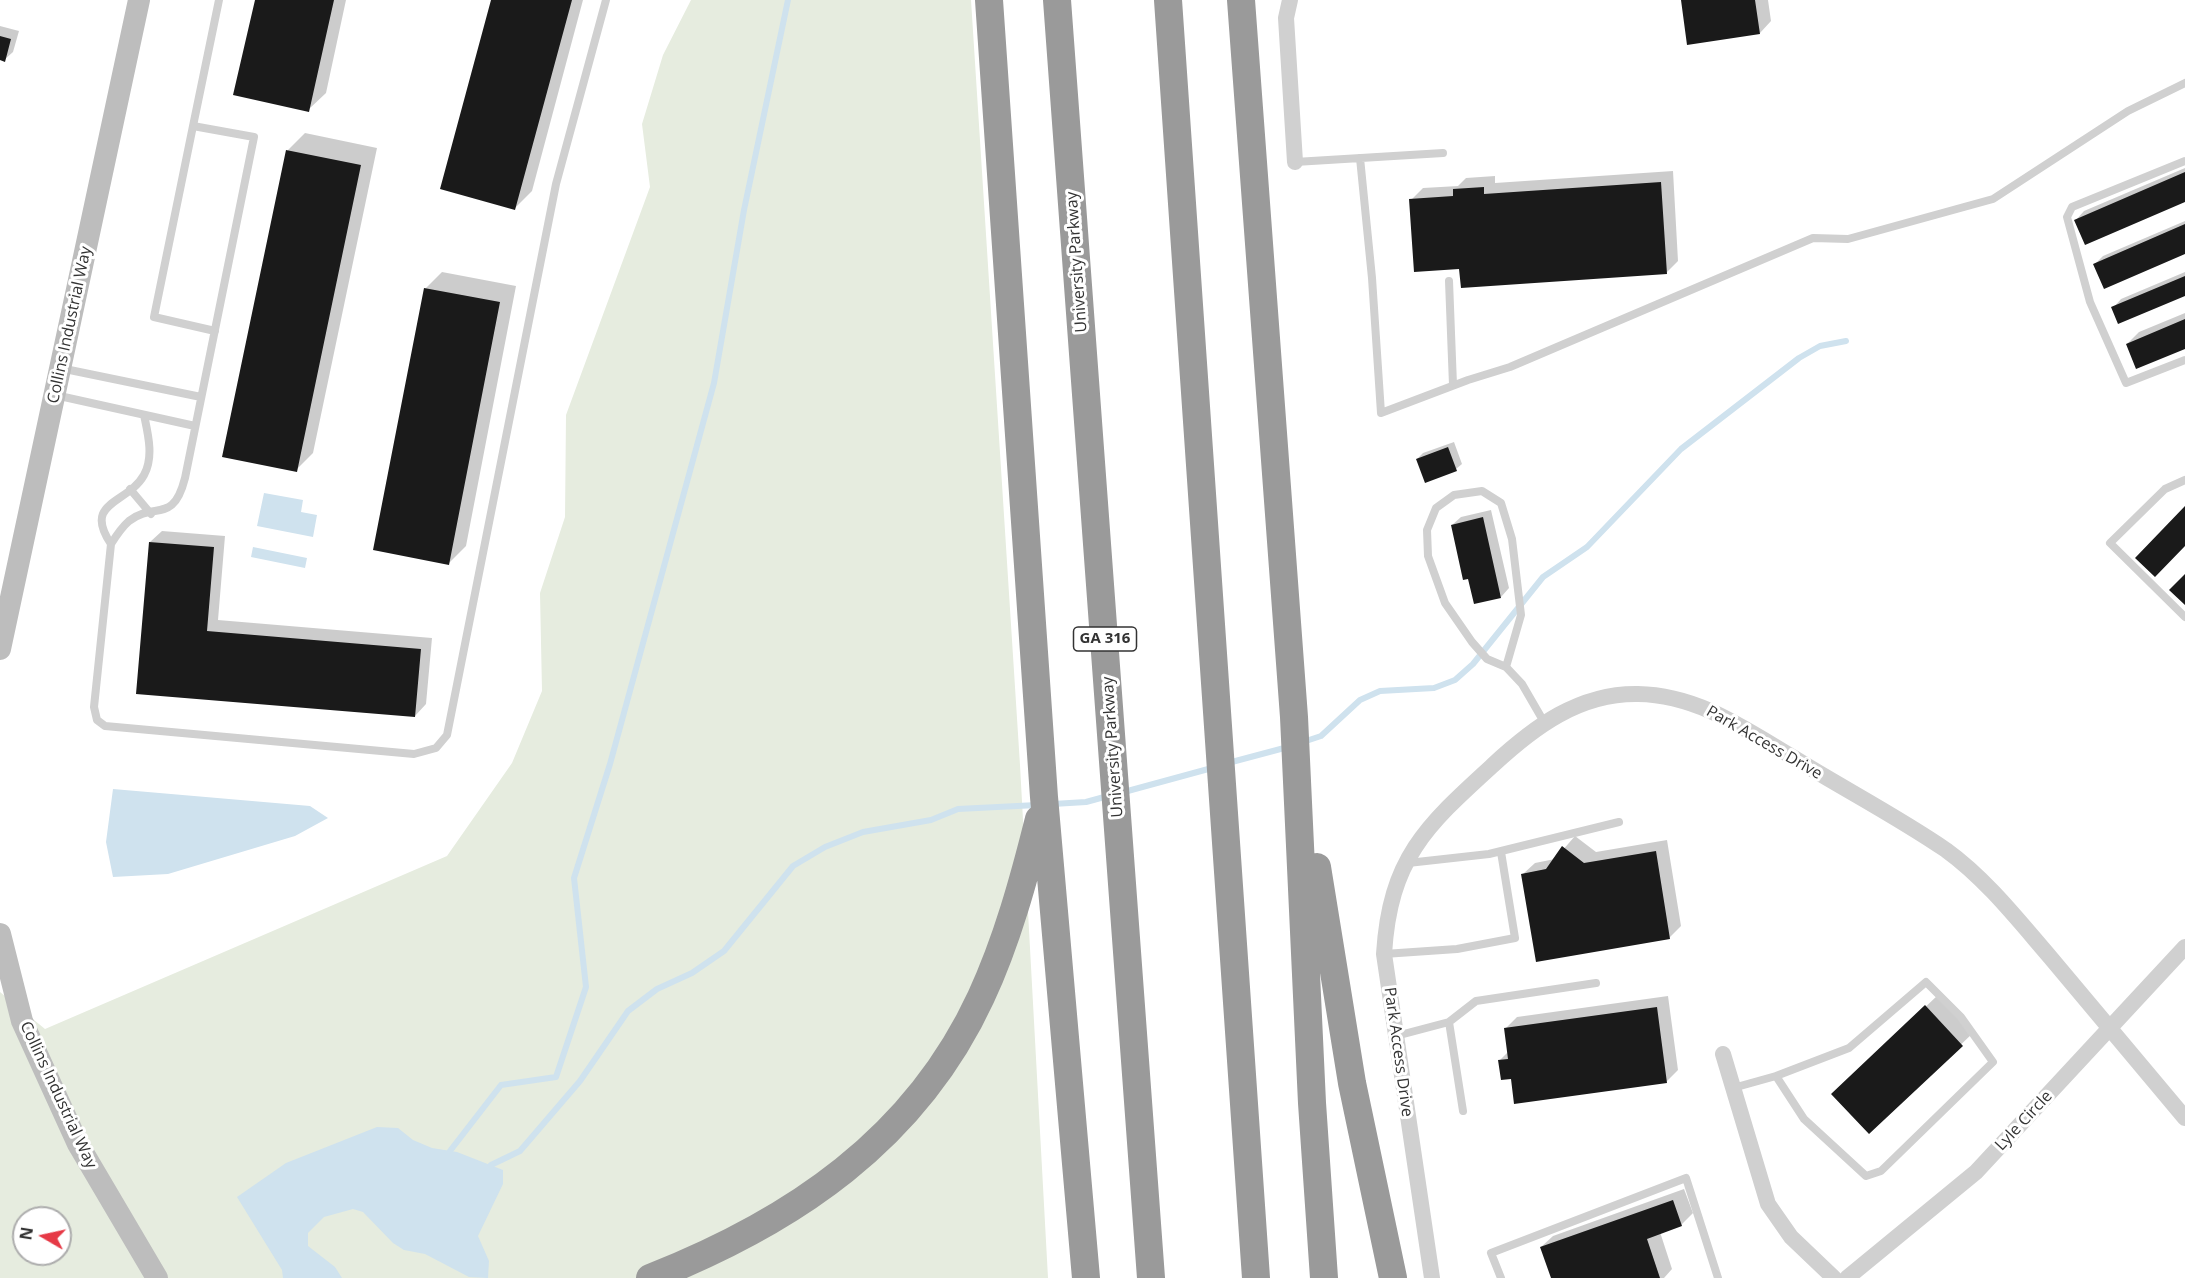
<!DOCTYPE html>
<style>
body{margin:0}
#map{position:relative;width:2185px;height:1278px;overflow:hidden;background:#fff;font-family:"Open Sans",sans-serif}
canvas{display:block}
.north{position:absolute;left:12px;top:1206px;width:60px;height:60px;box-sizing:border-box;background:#fff;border:2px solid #adadad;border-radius:50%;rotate:279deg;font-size:16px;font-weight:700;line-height:24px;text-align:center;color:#333}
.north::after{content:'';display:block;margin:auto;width:21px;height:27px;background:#e63946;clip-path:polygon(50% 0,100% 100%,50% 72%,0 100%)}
</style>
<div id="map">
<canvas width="2185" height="1278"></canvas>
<div class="north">N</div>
</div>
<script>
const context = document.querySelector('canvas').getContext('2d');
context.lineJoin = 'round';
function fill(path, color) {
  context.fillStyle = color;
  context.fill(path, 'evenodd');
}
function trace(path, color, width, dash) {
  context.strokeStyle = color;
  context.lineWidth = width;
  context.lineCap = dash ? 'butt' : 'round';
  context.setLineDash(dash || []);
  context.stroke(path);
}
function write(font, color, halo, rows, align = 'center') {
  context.font = font + ' "Open Sans",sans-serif';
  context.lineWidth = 6;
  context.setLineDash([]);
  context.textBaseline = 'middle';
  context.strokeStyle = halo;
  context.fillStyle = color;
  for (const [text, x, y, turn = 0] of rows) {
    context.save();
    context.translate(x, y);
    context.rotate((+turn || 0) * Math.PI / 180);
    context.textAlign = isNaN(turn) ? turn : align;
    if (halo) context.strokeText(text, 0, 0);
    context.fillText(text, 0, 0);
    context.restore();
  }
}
fill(new Path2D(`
 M691 0H971L1020 765 1048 1278H0V992L45 1029 447 856 512 763 542 691 540 593 565 517 566 415 650 187 642 124 663 55ZM24 1218H60V1254H24Z`), '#e6ecdf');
fill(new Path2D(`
 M264 493 303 500 301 512 317 515 313 537 257 526Z
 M253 547 307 558 305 568 251 557Z
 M113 789 310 806 328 818 295 836 168 874 113 877 106 842Z
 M377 1127 398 1128 413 1140 432 1148 457 1152 503 1170V1184L478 1236 489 1261 488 1278 469 1277 425 1254 404 1250 393 1243 363 1212 353 1209 324 1217 308 1233V1246L335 1267 342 1278H283L282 1270 237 1197 286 1163Z`), '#cfe2ee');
fill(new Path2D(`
 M256 0H346L326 93 308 110Z
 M493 0H583L532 191 515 208Z
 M1682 0H1768L1771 21 1760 33Z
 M0 26 19 31 13 52 4 60 0 59Z
 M305 133 377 148 313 453 296 470 288 150Z
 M2185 168V200L2076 220 2084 211Z
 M1673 171 1678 261 1667 272 1461 268 1411 200 1423 188 1458 186 1466 178 1495 176V183Z
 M2185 221V253L2095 264 2103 256Z
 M442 272 516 286 466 546 449 563 425 289Z
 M2185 272V294L2113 308 2121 299Z
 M2185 313V347L2127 344 2139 332Z
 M1454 442 1462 464 1456 469 1417 459 1423 453Z
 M1491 510 1509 588 1501 597 1452 525 1461 517Z
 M162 531 225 536 218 620 432 638 426 704 415 716 138 692 150 542Z
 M1575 836 1596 852 1667 840 1681 926 1669 938 1523 874 1535 863 1555 859Z
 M1938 995 1973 1033 1869 1132 1845 1083Z
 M1668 996 1678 1070 1666 1082 1512 1077 1500 1060 1508 1052 1505 1029 1517 1017Z
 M1684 1189 1693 1213 1681 1225 1660 1232 1672 1269 1664 1278H1552L1541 1247 1553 1236Z`), '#0003');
trace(new Path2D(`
 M1303 742 1321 736 1360 700 1380 691 1434 688 1455 680 1473 664 1543 577 1587 547 1681 449 1799 358 1820 346 1846 341
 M1228 763 1288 747
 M1124 792 1212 768
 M1053 804 1086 802 1108 796
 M450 1151 501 1085 556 1077 586 987 574 878 610 764 714 383 744 210 788 0
 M491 1165 520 1151 580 1081 628 1011 657 989 692 973 724 951 793 866 825 847 863 832 931 820 958 809 1037 805`), '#cfe2ee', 6);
fill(new Path2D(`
 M255 0H334L309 112 233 95Z
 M491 0H572L515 210 440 189Z
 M1681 0H1755L1760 34 1687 45Z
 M0 36 11 39 5 62 0 60Z
 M286 150 361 165 297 472 222 457Z
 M2185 172V202L2085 245 2074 220Z
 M1661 182 1667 274 1461 288 1459 269 1414 272 1409 199 1453 196V189L1484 187V194Z
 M2185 224V254L2104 289 2093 264Z
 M2185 276V296L2118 324 2111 307Z
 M424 288 500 302 449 565 373 550Z
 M2185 319V349L2136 369 2126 344Z
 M1448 447 1457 471 1425 483 1416 459Z
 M2185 506V546L2155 577 2135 558Z
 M1483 517 1501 598 1474 604 1468 579 1463 580 1451 525Z
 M149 542 214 547 207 631 421 649 415 717 136 694Z
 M2185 574V605L2169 590Z
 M1562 846 1584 863 1656 851 1670 939 1536 962 1521 874 1546 869Z
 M1925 1005 1963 1046 1869 1134 1831 1094Z
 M1657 1007 1667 1083 1514 1104 1511 1079 1501 1080 1498 1060 1508 1059 1504 1028Z
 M1673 1200 1682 1226 1647 1239 1660 1278H1551L1540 1247Z`), '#1a1a1a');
trace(new Path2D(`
 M193 126 219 0
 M1360 158 1372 278 1381 413 1468 380 1510 367 1813 238 1848 239 1993 199 2128 111 2185 83
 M2185 161 2072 207 2067 217 2090 302 2126 383 2185 360
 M1295 162 1443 153
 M1449 281 1453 385
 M60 368 201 397
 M55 395 195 426
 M144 415C148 434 154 457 144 475 128 504 82 501 111 544 116 536 122 527 129 521 155 501 173 525 185 478L254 137 193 126 154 317 215 331
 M2185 480 2165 489 2110 543 2185 617
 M130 489 151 514
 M111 544 94 707 97 720 105 726 414 754 436 748 447 735 556 184 606 0
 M1506 667 1521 615 1512 539 1501 503 1482 491 1454 495 1436 508 1427 530 1428 556 1445 603 1472 642 1487 659 1506 667 1522 684 1544 722
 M1408 863 1489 854 1619 822
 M1384 954 1457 949 1515 938 1501 852
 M1449 1022 1463 1111
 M1396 1036 1449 1022 1476 1001 1596 983
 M1733 1088 1776 1076 1804 1119 1866 1176 1881 1171 1993 1062 1961 1017 1926 982 1849 1048 1776 1076
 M1501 1278 1491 1253 1686 1178 1718 1278`), '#d0d0d0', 8);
trace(new Path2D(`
 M1290 0 1286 18 1295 162
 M1723 1054 1768 1204 1791 1237 1834 1278
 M1432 1278 1384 954C1390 858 1426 826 1493 765 1534 727 1579 693 1638 694 1698 695 1745 729 1794 758 1844 789 1898 817 1946 850 1986 879 2018 920 2050 957 2095 1010 2140 1064 2185 1118
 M1847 1278 1976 1172 2185 947`), '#d0d0d0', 16);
trace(new Path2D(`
 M0 649 139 0
 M0 934 22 1021 78 1144 157 1278`), '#bdbdbd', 22);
trace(new Path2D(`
 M989 0 1044 797 1086 1278
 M1057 0 1151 1278
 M1168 0 1256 1278
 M1241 0 1294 717 1312 1103 1324 1278
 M1317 867 1352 1083 1393 1278
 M650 1278C792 1222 915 1140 981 997 1007 941 1024 879 1039 819`), '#9a9a9a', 28);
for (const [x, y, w] of [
 [1105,639,63]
]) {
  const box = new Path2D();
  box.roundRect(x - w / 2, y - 12, w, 24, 4.5);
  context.fillStyle = '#fff';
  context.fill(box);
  trace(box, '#333', 1.5);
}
write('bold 15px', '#333', null, [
 ["GA 316",1105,639]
]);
write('16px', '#333', '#fff', [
 ["University Parkway",1077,262,-94],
 ["Collins Industrial Way",70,325,-78],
 ["Park Access Drive",1764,743,30],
 ["University Parkway",1113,747,-94],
 ["Park Access Drive",1398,1052,82],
 ["Collins Industrial Way",58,1095,65],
 ["Lyle Circle",2024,1121,-47]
]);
</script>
